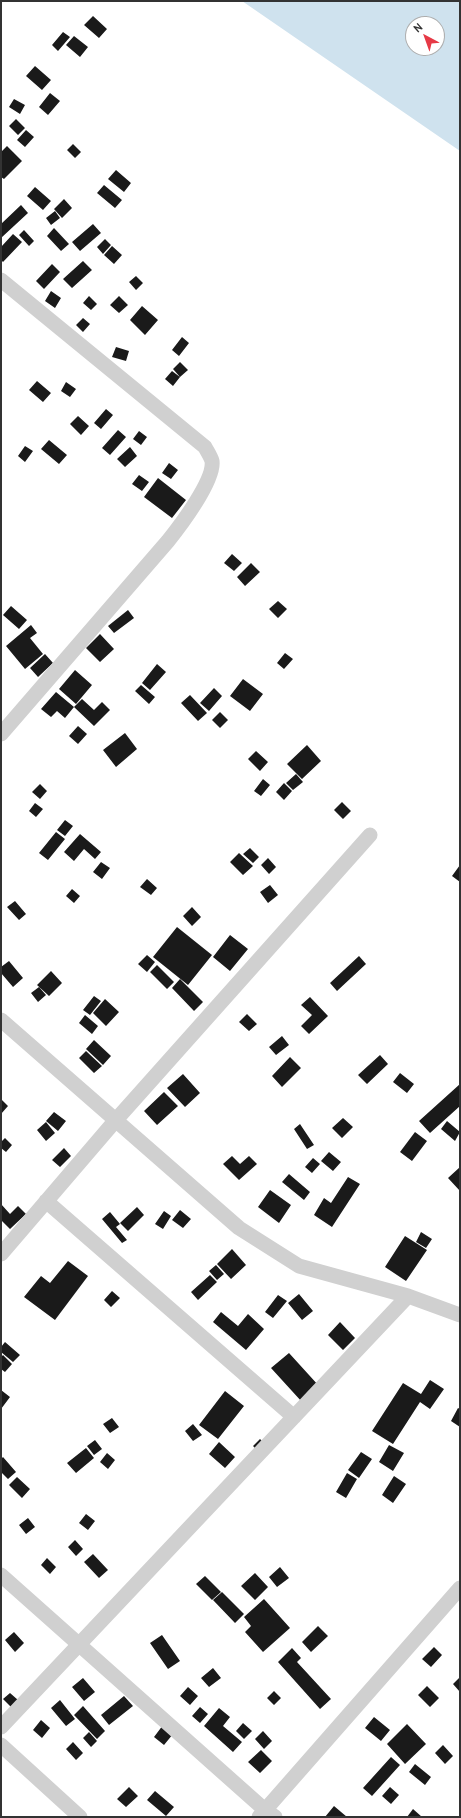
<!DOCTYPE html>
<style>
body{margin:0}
#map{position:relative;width:461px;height:1818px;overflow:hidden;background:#fff;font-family:"PT Sans",sans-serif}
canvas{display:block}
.frame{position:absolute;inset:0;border:2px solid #333;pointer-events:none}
.north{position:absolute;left:405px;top:16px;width:40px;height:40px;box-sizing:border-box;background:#fff;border:1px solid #adadad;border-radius:50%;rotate:319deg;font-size:11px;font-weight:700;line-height:16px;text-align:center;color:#333}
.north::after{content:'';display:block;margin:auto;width:14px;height:18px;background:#e63946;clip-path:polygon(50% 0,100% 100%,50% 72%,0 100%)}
</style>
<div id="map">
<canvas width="461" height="1818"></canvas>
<div class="frame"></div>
<div class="north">N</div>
</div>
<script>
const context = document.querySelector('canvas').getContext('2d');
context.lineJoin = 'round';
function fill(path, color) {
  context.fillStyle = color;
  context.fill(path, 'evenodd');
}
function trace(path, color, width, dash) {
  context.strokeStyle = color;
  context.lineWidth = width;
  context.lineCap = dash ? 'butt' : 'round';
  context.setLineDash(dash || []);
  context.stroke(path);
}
fill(new Path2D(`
 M242 1H460V151ZM413 24H437V48H413Z`), '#cfe2ee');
fill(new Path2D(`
 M93 16 107 29 99 38 84 25Z
 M63 32 70 37 58 51 52 45Z
 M74 36 88 47 80 57 66 45Z
 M35 66 51 80 42 90 26 76Z
 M50 93 60 101 48 115 39 107Z
 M14 99 25 105 20 114 9 107Z
 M16 119 25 128 18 135 9 126Z
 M26 130 34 137 25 147 17 140Z
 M73 144 81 152 75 158 67 150Z
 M7 146 22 161 4 179 1 177V152Z
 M116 170 131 183 124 192 108 179Z
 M104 185 122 200 115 208 97 193Z
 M35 187 51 201 43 210 27 196Z
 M64 199 72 208 62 218 54 209Z
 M21 205 28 213 1 238V224Z
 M55 211 60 218 51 225 46 218Z
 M93 224 101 233 80 251 72 242Z
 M54 228 69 244 61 251 47 236Z
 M24 230 34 241 29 246 19 235Z
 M13 234 22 242 3 262 1 260V247Z
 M105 239 111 245 103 254 97 247Z
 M112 246 122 255 114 264 104 255Z
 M83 261 92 270 72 288 63 279Z
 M52 264 60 272 44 289 36 281Z
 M136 276 143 283 136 290 129 282Z
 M51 291 61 298 55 308 45 301Z
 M89 296 97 304 91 310 83 303Z
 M119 296 128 305 119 313 110 305Z
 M142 306 158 320 145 335 130 320Z
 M83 318 90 324 83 332 76 325Z
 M182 337 189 343 179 356 172 350Z
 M116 347 129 351 126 361 112 357Z
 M180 362 188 370 180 377 173 369Z
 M172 371 180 377 173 386 165 379Z
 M37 381 51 393 43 402 29 390Z
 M66 382 76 389 70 397 61 391Z
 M106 409 113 415 101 429 94 423Z
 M78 416 89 426 81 435 70 424Z
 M118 430 126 437 110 455 102 448Z
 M139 431 147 437 141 445 133 439Z
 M49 440 67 455 59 464 41 449Z
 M25 446 33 451 25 462 18 456Z
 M130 447 137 456 125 467 117 459Z
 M169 463 178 470 171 479 162 473Z
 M139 475 149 482 142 491 132 484Z
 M158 478 186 500 172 518 144 497Z
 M232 554 242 563 234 571 224 563Z
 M251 563 260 572 245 586 237 577Z
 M278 601 287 609 278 618 269 609Z
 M11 606 27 620 19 629 3 615Z
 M128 610 134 618 114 633 108 626Z
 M31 625 37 633 30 638 43 654 25 669 6 646Z
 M100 634 114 649 100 662 86 648Z
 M285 653 293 659 284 669 277 663Z
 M45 654 53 663 38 677 30 668Z
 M157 664 166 672 150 690 142 683Z
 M75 670 92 685 76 704 59 689Z
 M243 679 263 694 250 711 230 696Z
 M141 685 155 697 149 704 135 691Z
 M214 688 222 696 209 711 200 703Z
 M56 692 74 707 65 718 57 711 51 717 41 709Z
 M190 695 207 713 198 721 181 703Z
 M82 699 94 710 102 702 110 710 94 726 74 707Z
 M220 712 228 720 220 728 212 720Z
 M78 726 87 734 78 744 69 736Z
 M125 733 137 749 116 767 103 750Z
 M307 745 321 761 302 779 287 764Z
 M256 751 268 762 260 771 248 759Z
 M296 774 303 782 293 790 286 783Z
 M263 779 270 785 261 796 254 791Z
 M284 783 292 791 284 800 276 792Z
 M40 784 47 791 40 799 32 792Z
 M342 802 351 811 343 819 334 810Z
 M35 803 43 809 36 817 29 811Z
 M65 820 73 826 65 836 57 830Z
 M56 832 65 839 48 860 39 853Z
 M80 834 101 852 95 859 84 849 74 861 64 852Z
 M250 848 259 857 253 863 243 854Z
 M239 853 253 866 243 875 230 862Z
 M268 858 276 867 269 874 261 865Z
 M101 862 110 868 102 879 93 872Z
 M460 865V882L452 876Z
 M147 879 157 888 151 895 140 887Z
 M270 885 278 895 268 903 260 892Z
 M72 889 80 896 74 903 66 896Z
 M15 901 26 914 19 920 7 907Z
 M192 907 201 917 192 926 183 916Z
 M177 927 212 955 188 985 153 957Z
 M230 935 248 949 230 971 213 957Z
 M147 955 155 962 147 972 138 964Z
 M359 956 366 964 337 991 330 983Z
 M9 961 23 978 13 987 1 973V967Z
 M157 965 174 982 167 989 150 972Z
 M51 971 62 983 49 996 37 985Z
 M180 979 203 1002 194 1011 172 988Z
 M39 987 46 995 38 1002 31 993Z
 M94 996 101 1001 90 1015 83 1010Z
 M310 997 328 1016 309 1034 301 1026 312 1015 301 1005Z
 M105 999 119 1012 106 1026 93 1013Z
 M247 1014 257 1024 249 1031 239 1022Z
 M85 1015 98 1026 92 1034 79 1023Z
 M282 1036 289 1045 276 1055 269 1047Z
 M94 1040 111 1056 103 1065 86 1049Z
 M86 1051 102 1066 94 1073 79 1058Z
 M380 1055 388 1064 367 1084 358 1075Z
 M290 1057 301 1068 282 1087 272 1076Z
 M400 1073 414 1084 407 1093 393 1082Z
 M183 1074 200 1093 185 1107 167 1088Z
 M460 1084V1106L430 1133 419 1121Z
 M164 1092 178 1106 157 1125 144 1111Z
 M1 1099 8 1106 1 1114Z
 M54 1112 66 1121 58 1131 46 1121Z
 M343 1118 353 1127 342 1138 332 1128Z
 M447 1121 460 1132 455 1141 441 1129Z
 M46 1122 55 1133 46 1141 37 1130Z
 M300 1124 314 1145 307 1149 294 1129Z
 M415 1132 427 1141 412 1161 400 1152Z
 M5 1138 12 1145 6 1152 1 1148V1142Z
 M64 1148 71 1156 60 1167 52 1160Z
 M329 1152 341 1162 333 1171 321 1161Z
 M232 1156 240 1164 249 1156 257 1164 239 1180 223 1164Z
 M313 1158 320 1164 312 1173 305 1167Z
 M460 1167V1191L448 1178Z
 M289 1174 310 1192 304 1200 282 1182Z
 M348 1177 360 1184 332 1227 314 1215 324 1198 331 1203Z
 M270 1190 291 1205 279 1223 258 1207Z
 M1 1204 10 1214 18 1206 26 1214 10 1229 1 1220Z
 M137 1207 144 1215 128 1231 120 1223Z
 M180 1210 191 1219 183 1228 172 1220Z
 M164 1211 171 1216 163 1229 155 1224Z
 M110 1212 120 1224 116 1227 127 1240 122 1243 102 1219Z
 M421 1232 432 1239 426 1248 416 1242Z
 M405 1236 427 1250 406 1281 385 1267Z
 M232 1249 246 1265 231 1279 217 1264Z
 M68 1261 88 1276 55 1320 24 1297 41 1276 50 1283Z
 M216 1265 224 1274 217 1280 209 1271Z
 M210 1275 217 1282 198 1300 191 1292Z
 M112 1291 120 1298 111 1307 104 1300Z
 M299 1294 313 1311 302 1320 288 1303Z
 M278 1295 287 1301 273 1318 265 1312Z
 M221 1312 238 1326 248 1314 264 1329 246 1350 213 1322Z
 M340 1322 355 1338 343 1350 328 1335Z
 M5 1342 20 1355 13 1362 1 1352V1347Z
 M289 1353 319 1386 302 1402 271 1368Z
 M3 1355 12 1364 5 1372 1 1369V1357Z
 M430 1380 444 1389 430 1409 420 1402 393 1444 372 1431 403 1383 421 1394Z
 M1 1390 10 1397 1 1409Z
 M225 1391 244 1406 218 1439 199 1425Z
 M458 1408 460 1409V1427L451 1421Z
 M112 1418 119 1427 110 1433 103 1424Z
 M193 1424 202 1435 193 1441 185 1431Z
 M260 1439 266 1445 259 1452 253 1446Z
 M95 1440 102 1449 94 1455 87 1446Z
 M219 1442 235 1457 225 1468 209 1454Z
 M389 1445 404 1453 393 1471 379 1462Z
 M86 1448 94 1458 76 1473 67 1463Z
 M361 1452 372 1459 359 1478 348 1470Z
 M107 1453 115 1460 108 1469 100 1462Z
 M3 1457 16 1472 8 1479 1 1472V1459Z
 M347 1473 357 1479 346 1498 336 1492Z
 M394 1476 406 1484 393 1503 382 1495Z
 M17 1477 30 1489 22 1498 9 1485Z
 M86 1514 95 1521 88 1530 79 1523Z
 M28 1518 35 1527 26 1534 19 1525Z
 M75 1540 83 1549 76 1556 68 1547Z
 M93 1554 108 1570 99 1578 84 1562Z
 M47 1558 56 1567 50 1574 41 1565Z
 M280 1567 289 1578 277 1587 269 1577Z
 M255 1573 268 1587 255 1600 241 1586Z
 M205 1576 221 1592 212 1600 196 1584Z
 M222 1592 244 1614 235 1623 213 1600Z
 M264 1599 290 1628 263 1652 245 1632 251 1626 244 1617Z
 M318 1626 328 1636 311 1652 302 1642Z
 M14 1632 24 1643 15 1652 5 1640Z
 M162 1635 180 1661 168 1669 150 1643Z
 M434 1647 442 1655 431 1667 422 1659Z
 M292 1648 301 1658 297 1662 331 1699 320 1709 278 1662Z
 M213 1668 221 1678 209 1687 201 1678Z
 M460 1677V1692L453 1684Z
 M83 1678 95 1692 84 1701 72 1687Z
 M427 1686 439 1698 430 1707 418 1695Z
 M188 1687 198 1696 190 1705 180 1696Z
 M274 1691 281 1698 274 1705 267 1698Z
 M10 1693 18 1700 11 1707 3 1699Z
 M124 1696 133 1706 109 1725 101 1715Z
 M60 1700 75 1719 66 1726 51 1708Z
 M83 1706 105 1731 97 1739 74 1715Z
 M200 1707 208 1714 200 1723 192 1716Z
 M219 1708 230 1717 223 1726 242 1742 233 1752 204 1726Z
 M374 1717 390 1730 381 1741 365 1728Z
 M41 1720 50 1728 42 1738 33 1730Z
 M243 1723 252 1731 244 1739 236 1731Z
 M407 1724 426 1744 405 1764 387 1744Z
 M163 1725 173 1734 164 1745 154 1737Z
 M263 1731 272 1741 264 1749 255 1739Z
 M89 1732 97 1741 91 1747 83 1738Z
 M73 1742 83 1753 76 1760 66 1749Z
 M443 1745 453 1756 445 1764 435 1753Z
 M261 1750 272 1761 260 1773 248 1762Z
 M391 1757 400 1765 372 1796 363 1788Z
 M415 1764 431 1777 425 1785 409 1772Z
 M129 1787 138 1796 126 1807 117 1799Z
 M390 1787 399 1795 391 1804 382 1796Z
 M155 1791 174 1807 166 1816 147 1800Z
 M334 1806 347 1817H325Z
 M413 1809 422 1817H407Z`), '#1a1a1a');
trace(new Path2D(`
 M1 280 205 447C207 451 211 457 212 461 215 480 180 526 168 541L1 734
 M1 1020 239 1228 299 1266 408 1296 460 1315
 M46 1201 294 1417
 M1 1254 115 1121 370 835
 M1 1575 265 1810 275 1817
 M1 1727 408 1296
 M1 1745 80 1817
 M259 1817 460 1588`), '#d0d0d0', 15);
</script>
